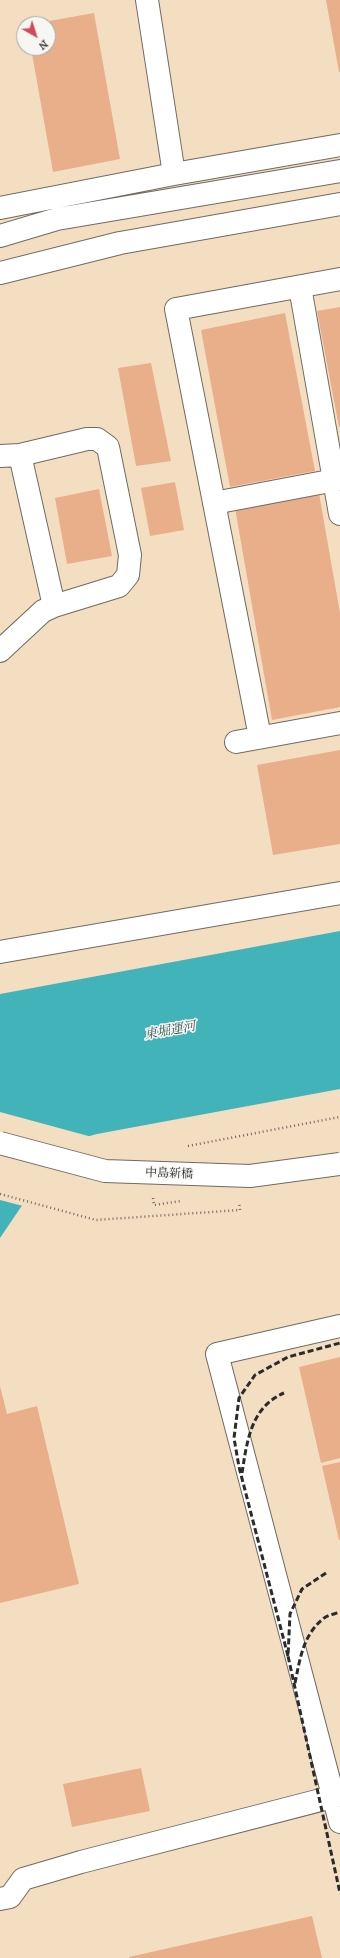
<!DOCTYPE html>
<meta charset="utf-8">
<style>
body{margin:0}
#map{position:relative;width:340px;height:1958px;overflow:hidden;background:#f3dec2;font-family:"IM FELL French Canon",serif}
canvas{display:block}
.north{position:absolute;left:16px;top:16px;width:40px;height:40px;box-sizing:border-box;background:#f6f6f2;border:1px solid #a5a5a2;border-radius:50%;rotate:141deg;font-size:11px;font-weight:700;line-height:16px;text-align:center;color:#2b2b2b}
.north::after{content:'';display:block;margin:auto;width:14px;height:18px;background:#d1495b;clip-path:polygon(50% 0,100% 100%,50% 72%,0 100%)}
</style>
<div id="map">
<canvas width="340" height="1958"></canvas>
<div class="north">N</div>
</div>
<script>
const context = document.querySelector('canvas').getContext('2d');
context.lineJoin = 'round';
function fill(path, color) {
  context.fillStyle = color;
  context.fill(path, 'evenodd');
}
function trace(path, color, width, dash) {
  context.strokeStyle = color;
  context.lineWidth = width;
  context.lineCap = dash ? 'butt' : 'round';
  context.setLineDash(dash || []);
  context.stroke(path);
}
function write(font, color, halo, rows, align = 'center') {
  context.font = font + ' "IM FELL French Canon","Noto Serif JP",serif';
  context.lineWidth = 3;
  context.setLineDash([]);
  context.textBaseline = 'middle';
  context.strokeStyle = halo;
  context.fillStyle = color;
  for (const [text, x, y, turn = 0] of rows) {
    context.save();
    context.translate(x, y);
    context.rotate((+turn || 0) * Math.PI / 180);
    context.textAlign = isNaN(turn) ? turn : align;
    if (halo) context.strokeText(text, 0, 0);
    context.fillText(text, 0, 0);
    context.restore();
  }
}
fill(new Path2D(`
 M340 931V1089L97 1134 65 1143 52 1151 40 1179 0 1238V994Z`), '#43b3ba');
fill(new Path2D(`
 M0 1112 92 1137 65 1145 54 1152 41 1180 23 1206 0 1200Z`), '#f3dec2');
fill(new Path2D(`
 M326 0H340V72H339Z
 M94 13 120 159 53 172 31 48H48V24L38 23Z
 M340 307V427H339L317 311Z
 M285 313 315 471 230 487 201 330Z
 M151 363 171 461 136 466 118 368Z
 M175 482 184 530 150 536 141 488Z
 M99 489 112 556 67 564 55 498Z
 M319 493 340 613V707L272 720 235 508Z
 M340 750V844L273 855 257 765Z
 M340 1357V1458L321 1463 299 1367Z
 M0 1386 7 1414 37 1406 79 1584 0 1603Z
 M340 1462V1540H339L322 1466Z
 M141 1768 150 1811 72 1827 63 1784Z
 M312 1916 322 1958H129V1957Z`), '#e9af8b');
const minor = new Path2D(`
 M147 0 174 174
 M0 208 174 174 340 145
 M0 236 57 219 340 171
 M0 273 120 243 340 204
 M300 287 340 514
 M0 456 20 455 87 439H97L108 447 130 555 128 575 119 586 54 606 20 455
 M214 503 340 479
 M0 651 43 611 54 606
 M260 737 176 309 340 279
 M236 742 340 723
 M0 952 340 893
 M340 1326 217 1354 340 1822
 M0 1899 10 1897 23 1879 81 1862 340 1795`);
trace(minor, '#716a60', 24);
trace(new Path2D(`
 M188 1146 340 1117
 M0 1194 96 1220 240 1210 239 1202
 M153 1198 154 1205 181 1201`), '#716a60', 2.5, [1, 3]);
trace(minor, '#fff', 22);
trace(new Path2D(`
 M242 1473C247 1441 251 1407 284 1393
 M326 1573 302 1589 290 1614 288 1656 340 1893
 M288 1656 239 1467 234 1438 239 1398 255 1375 288 1357 340 1343
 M295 1683C300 1659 303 1635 323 1619 327 1615 335 1614 340 1612`), '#2b2b2b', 3, [6, 3]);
const minorBridge = new Path2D(`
 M0 1143 105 1171 250 1176 340 1164`);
trace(minorBridge, '#716a60', 24, []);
trace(minorBridge, '#fff', 22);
write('12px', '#2b2b2b', '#f6f6f2', [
 ["中島新橋",169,1174,2]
]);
write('italic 13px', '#335b5d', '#f6f6f2', [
 ["東堀運河",170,1031,-10]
]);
</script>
